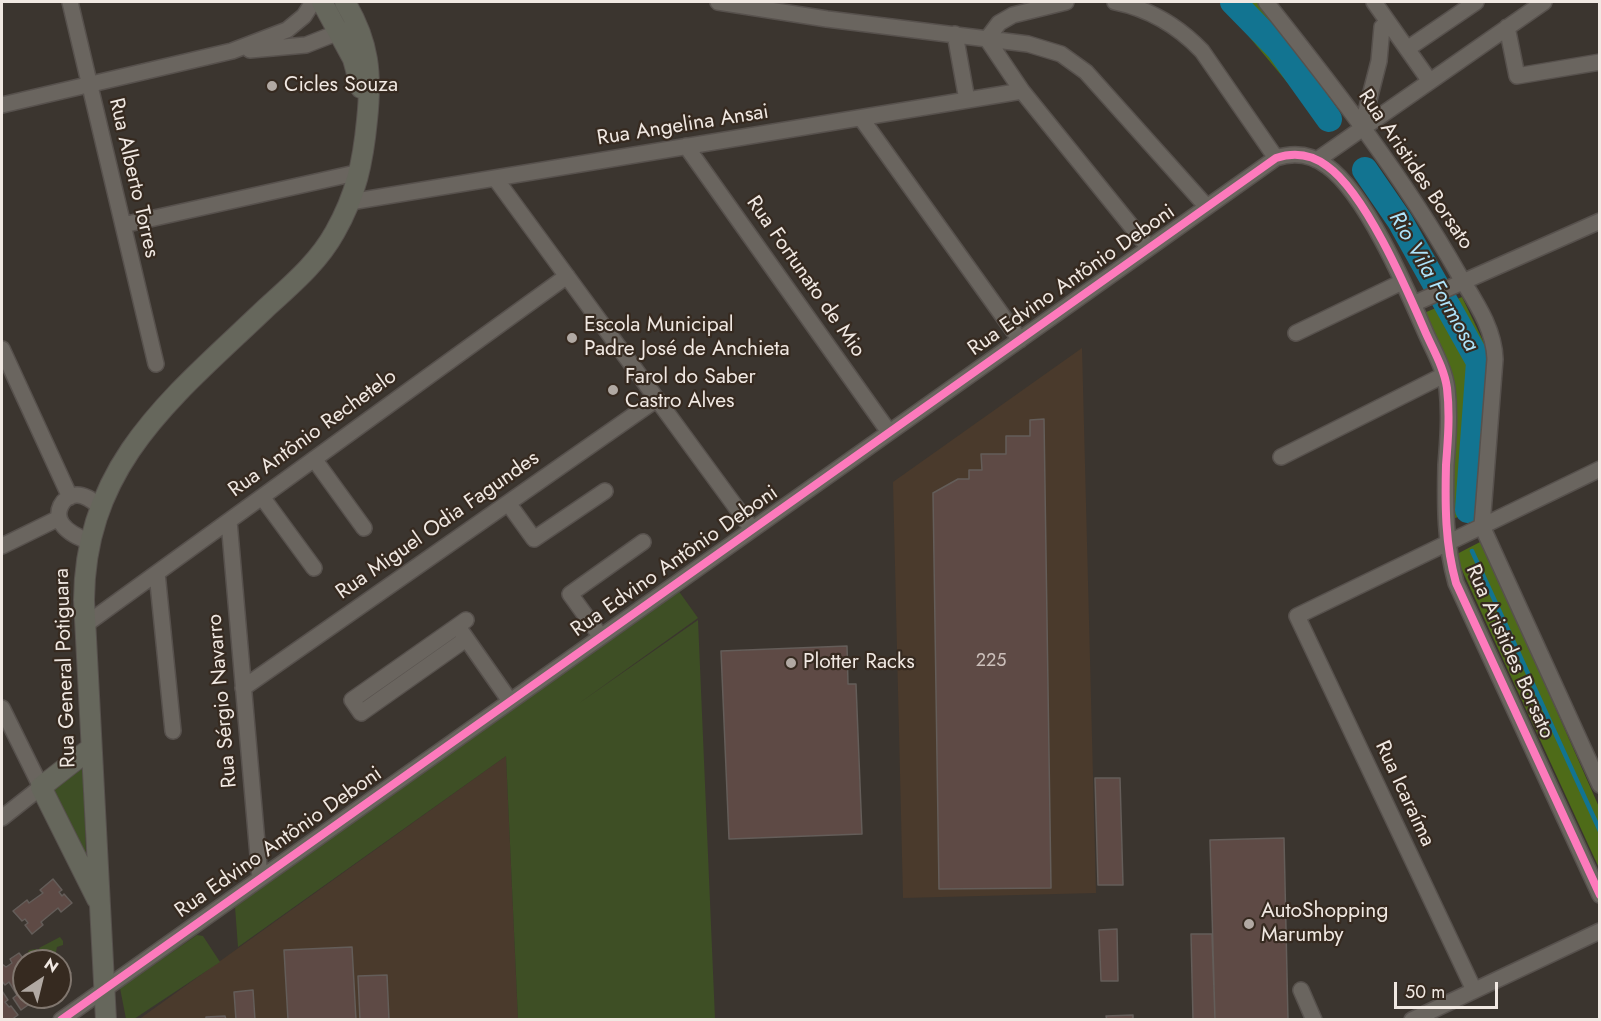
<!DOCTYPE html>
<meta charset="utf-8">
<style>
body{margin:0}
#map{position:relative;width:1601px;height:1021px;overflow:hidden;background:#3b352f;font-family:Jost,sans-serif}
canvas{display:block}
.frame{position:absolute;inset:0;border:3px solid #f0e8e2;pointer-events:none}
.north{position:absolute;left:12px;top:949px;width:60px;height:60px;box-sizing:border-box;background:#362a20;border:2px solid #80766e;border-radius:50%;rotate:35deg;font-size:16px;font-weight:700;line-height:24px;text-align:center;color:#f0e8e2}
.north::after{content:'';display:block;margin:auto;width:21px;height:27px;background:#b1a9a3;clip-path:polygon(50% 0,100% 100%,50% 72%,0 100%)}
.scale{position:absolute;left:1394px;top:982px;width:104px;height:27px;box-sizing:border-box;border:3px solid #f0e8e2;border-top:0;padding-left:8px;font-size:18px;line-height:21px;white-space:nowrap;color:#f0e8e2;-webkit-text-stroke:4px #362a20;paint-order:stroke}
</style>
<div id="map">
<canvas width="1601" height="1021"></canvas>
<div class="frame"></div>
<div class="north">N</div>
<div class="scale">50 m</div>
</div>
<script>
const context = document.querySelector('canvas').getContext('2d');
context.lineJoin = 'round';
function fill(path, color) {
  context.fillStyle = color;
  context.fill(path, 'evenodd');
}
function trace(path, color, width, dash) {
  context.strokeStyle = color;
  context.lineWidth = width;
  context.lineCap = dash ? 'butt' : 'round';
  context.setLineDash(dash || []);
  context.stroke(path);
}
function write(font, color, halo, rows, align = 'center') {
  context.font = font + ' Jost,sans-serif';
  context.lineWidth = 4.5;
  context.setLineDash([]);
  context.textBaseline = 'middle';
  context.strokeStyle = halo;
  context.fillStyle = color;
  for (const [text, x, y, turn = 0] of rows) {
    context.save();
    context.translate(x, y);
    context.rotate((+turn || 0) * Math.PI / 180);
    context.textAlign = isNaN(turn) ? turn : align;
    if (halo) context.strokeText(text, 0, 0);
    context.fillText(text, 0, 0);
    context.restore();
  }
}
fill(new Path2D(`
 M1082 348 1096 893 903 898 893 482Z
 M506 756 518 1019 138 1020 223 959Z`), '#4a3a2c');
fill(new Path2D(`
 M678 590 698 618 578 704 698 620 715 1019H518L506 756 238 947 235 907Z
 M83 768 86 855 53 790Z
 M197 935 203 936 220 962 134 1019H126L120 988Z
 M60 937 63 941V945L57 947 55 957 49 961 44 959 39 948Z
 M37 949 43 961H28L26 957 29 950Z`), '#3e4f25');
fill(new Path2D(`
 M1220 2H1258L1332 94 1307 106Z
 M1462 297 1487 349 1479 508 1453 519 1455 385 1451 371 1424 313Z
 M1482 541 1599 807V868L1455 555Z`), '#4e6b18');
trace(new Path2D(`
 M1472 551 1600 831`), '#127491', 4.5);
trace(new Path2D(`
 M1233 2 1279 49 1329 119
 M1365 170 1400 221 1479 362 1468 510`), '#127491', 26);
const building = new Path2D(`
 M1044 419 1051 888 939 889 933 493 958 479H969V470H982L981 454H1006V436H1030V420Z
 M847 646 848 684H856L862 834 729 839 721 651Z
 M1095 778H1120L1123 885H1098Z
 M1284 838 1288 1020H1215L1210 840Z
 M53 879 62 890 59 892 62 896 64 894 72 903 61 912 58 908 41 922 43 925 32 934 25 925 28 923 25 919 22 921 13 911 27 900 29 903 43 893 40 890Z
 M1117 929 1118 981H1101L1099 930Z
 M1191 934H1212L1215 1020H1193Z
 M352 947 356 1020H288L284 950Z
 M19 953 25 961 24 997H42L37 1000 35 997 30 1001 31 1003 21 1010 13 998 17 995 9 982 5 985 2 981V964L6 967 12 963 10 959Z
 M62 961 71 973 60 981V962Z
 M387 975 389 1020H360L358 976Z
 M253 990 255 1020H236L234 992Z
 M2 991 8 1000 5 1002 9 1007 11 1006 18 1015 11 1020H2Z
 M1133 1015V1020H1107L1106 1016Z
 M225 1016 226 1020H206V1017Z`);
fill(building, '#5e4a45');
trace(building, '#645d59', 1.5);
const minor = new Path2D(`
 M70 2 156 364
 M718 2 827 19 1028 44 1061 54 1086 72 1207 207
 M1115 2C1150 9 1177 25 1202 51L1276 158
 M1266 2C1335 89 1403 176 1458 273 1474 300 1494 327 1495 359L1482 526 1600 785
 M1374 2 1429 80
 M1507 27 1517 76 1600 62
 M955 34 967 100
 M987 39 1022 91 1149 248
 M987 39 999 23 1013 15 1066 2
 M1407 49 1476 2
 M250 50 306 45 339 32
 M2 105 232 51 287 30 304 16 313 2
 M861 118 1020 340
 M1362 127 1379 61 1382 27
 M686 146 889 432
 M1317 160 1544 2
 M495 178 752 529
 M350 202 1022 91
 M123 225 360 172
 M1413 304 1600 221
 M1296 333 1402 282
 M2 349 70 497
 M1281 457 1444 375
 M314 459 364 528
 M262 497 314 568
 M508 503 534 539 605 491
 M229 521 260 878
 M90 542C80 538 68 533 62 524 54 513 62 496 76 495 85 494 94 502 101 507
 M2 546 59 518
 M157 573 173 731
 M466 620 352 700 361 713 466 639
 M85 625 567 276
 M461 631 510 701
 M601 637 570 594 643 542
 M243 688 657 399
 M2 708 41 787 2 818
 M1301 990 1314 1020
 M1474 990 1297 616 1600 469
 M61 1020 1276 158C1294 152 1311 154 1327 166 1365 193 1405 285 1424 329 1432 348 1444 367 1447 388 1450 414 1448 440 1446 465 1445 505 1445 544 1456 583L1600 895
 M1412 1020 1600 931`);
const major = new Path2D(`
 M322 2 353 59 361 88
 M91 748 41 787 97 899
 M106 1020 84 600C85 463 174 396 265 309 290 286 318 263 335 232 356 195 363 162 367 120 372 74 369 42 345 2`);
trace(minor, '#57514d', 18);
trace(major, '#57514d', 22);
trace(minor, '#6a655f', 15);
trace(major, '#66675c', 20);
trace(new Path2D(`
 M61 1020 1276 158C1294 152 1311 154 1327 166 1365 193 1405 285 1424 329 1432 348 1444 367 1447 388 1450 414 1448 440 1446 465 1445 505 1445 544 1456 583L1600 895`), '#fd7abc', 8);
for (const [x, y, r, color] of [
 [272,86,6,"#b1a9a3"],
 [572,338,6,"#b1a9a3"],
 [613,390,6,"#b1a9a3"],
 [791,663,6,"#b1a9a3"],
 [1249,924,6,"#b1a9a3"]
]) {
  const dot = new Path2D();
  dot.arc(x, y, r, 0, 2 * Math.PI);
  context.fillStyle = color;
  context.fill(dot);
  trace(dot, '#362a20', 2);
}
write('18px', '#ccc0bb', null, [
 ["225",991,662]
]);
write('21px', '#f0e8e2', '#362a20', [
 ["Cicles Souza",284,86],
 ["Escola Municipal",584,326],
 ["Padre José de Anchieta",584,350],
 ["Farol do Saber",625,378],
 ["Castro Alves",625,402],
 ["Plotter Racks",803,663],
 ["AutoShopping",1261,912],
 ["Marumby",1261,936]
], 'left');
write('21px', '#f0e8e2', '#362a20', [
 ["Rua Angelina Ansai",683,126,-9],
 ["Rua Aristides Borsato",1415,170,56],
 ["Rua Alberto Torres",133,178,77],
 ["Rua Fortunato de Mio",805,277,55],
 ["Rua Edvino Antônio Deboni",1072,281,-35],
 ["Rua Antônio Rechetelo",313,434,-36],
 ["Rua Miguel Odia Fagundes",438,526,-35],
 ["Rua Edvino Antônio Deboni",675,562,-35],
 ["Rua Aristides Borsato",1509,652,66],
 ["Rua General Potiguara",66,668,-92],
 ["Rua Sérgio Navarro",223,701,-95],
 ["Rua Icaraíma",1404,794,65],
 ["Rua Edvino Antônio Deboni",279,843,-35]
]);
write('italic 22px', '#afe4fb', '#362a20', [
 ["Rio Vila Formosa",1433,282,60]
]);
</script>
